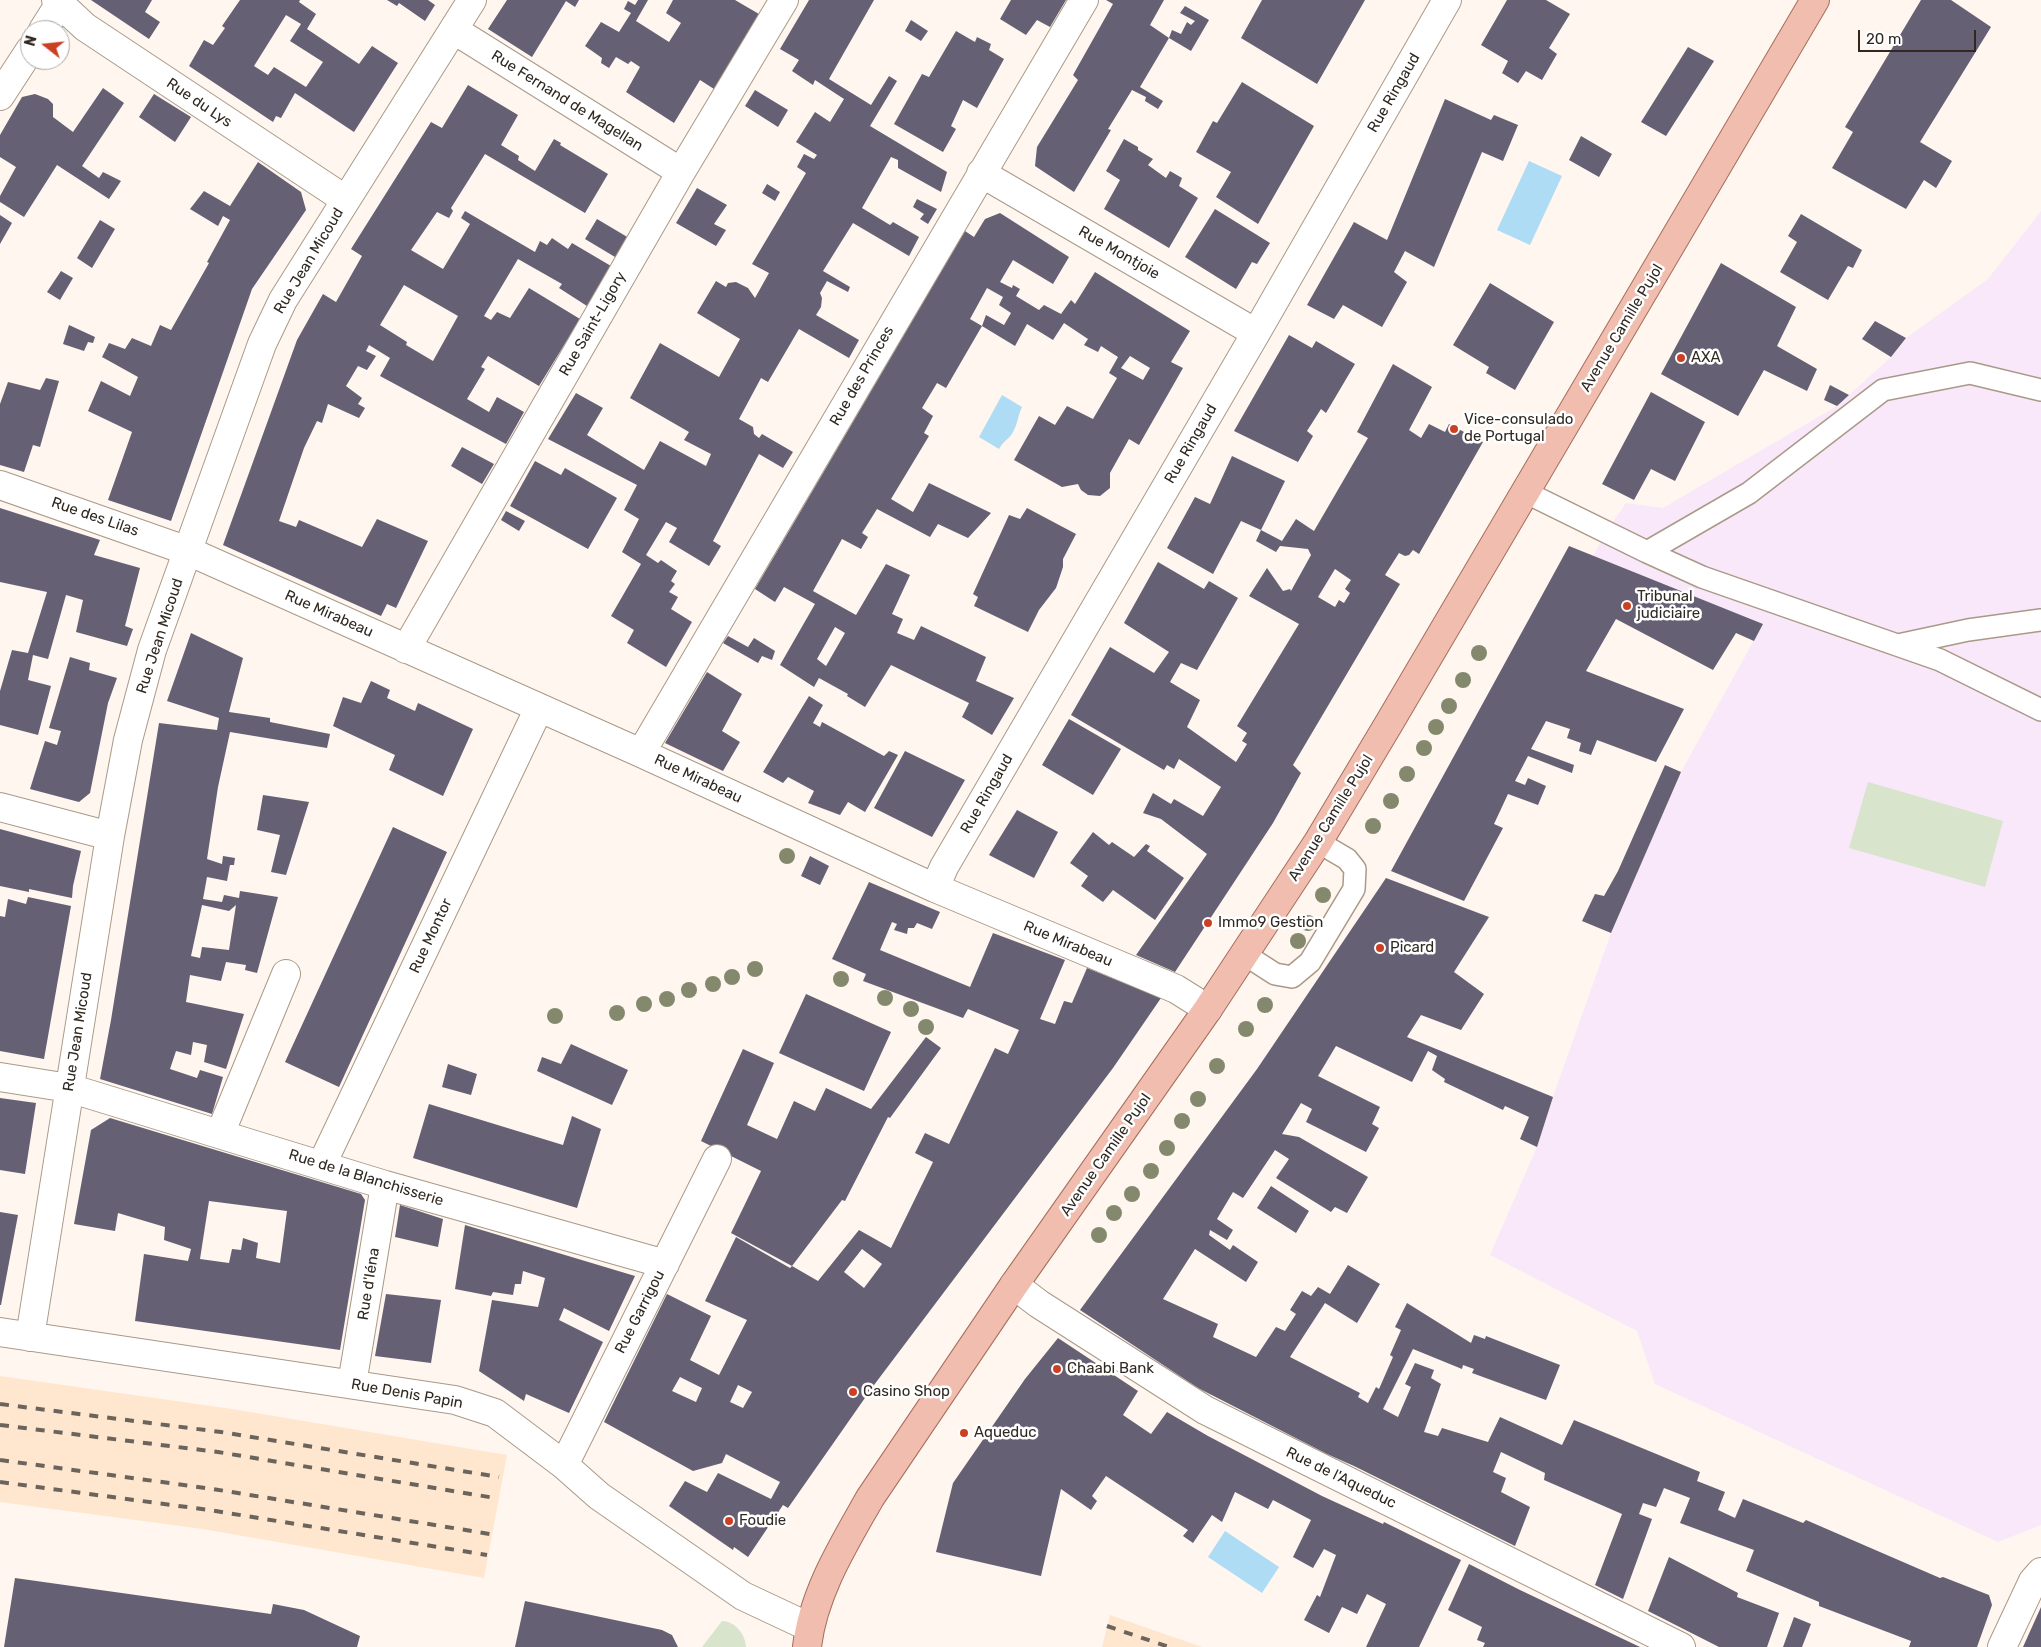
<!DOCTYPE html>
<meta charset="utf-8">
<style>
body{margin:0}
#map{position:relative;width:2041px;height:1647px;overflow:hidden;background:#fef6ef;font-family:Rubik,sans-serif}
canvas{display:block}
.north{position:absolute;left:20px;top:20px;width:50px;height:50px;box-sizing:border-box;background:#fff;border:1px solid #aca9a7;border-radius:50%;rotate:286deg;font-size:14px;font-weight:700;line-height:20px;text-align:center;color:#302922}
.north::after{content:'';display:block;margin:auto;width:18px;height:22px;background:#cb4023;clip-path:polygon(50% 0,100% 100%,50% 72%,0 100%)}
.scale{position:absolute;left:1858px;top:30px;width:118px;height:22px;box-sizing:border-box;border:2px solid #302922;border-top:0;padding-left:6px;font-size:15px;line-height:18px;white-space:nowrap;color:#302922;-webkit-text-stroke:4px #fff;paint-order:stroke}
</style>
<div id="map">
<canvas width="2041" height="1647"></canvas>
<div class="north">N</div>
<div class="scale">20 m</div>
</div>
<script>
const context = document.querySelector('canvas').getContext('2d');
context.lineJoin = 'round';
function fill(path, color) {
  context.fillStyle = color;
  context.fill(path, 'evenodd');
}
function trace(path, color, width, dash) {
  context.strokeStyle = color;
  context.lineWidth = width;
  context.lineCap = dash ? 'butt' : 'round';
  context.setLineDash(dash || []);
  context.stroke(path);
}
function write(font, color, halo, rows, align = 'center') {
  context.font = font + ' Rubik,sans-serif';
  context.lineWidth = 5;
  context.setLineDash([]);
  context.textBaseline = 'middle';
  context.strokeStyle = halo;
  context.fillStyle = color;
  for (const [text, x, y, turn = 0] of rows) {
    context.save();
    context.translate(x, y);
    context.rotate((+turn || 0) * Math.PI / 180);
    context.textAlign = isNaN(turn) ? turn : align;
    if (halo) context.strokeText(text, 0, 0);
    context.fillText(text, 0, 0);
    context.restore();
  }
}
fill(new Path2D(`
 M0 1376 232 1409 507 1455 484 1578 203 1529 0 1502Z
 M1110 1615 1202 1647H1102Z`), '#fee7ce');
fill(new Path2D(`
 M2041 211V1525L1998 1542 1655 1384 1637 1331 1490 1255 1537 1147 1553 1097 1611 933 1681 772 1763 624 1593 556 1606 532 1626 503 1663 508 1837 406 1891 357 1906 338 1988 279Z`), '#f8e8fa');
fill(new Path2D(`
 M1868 782 2003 821 1985 887 1849 848Z
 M722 1621C735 1621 746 1635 746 1647H702Z`), '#d8e4cb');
fill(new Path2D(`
 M1529 161 1562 176 1530 245 1497 230Z
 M1002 395 1022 407C1018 415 1018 422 1014 430 1011 438 1003 441 999 449L979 437Z
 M1225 1531 1279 1567 1262 1593 1208 1557Z`), '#aedcf5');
fill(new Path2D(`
 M91 0H152L145 12 160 22 149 39Z
 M240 0H300L299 2 316 14 307 29 359 64 372 46 398 63 354 132 295 93 281 118 276 116 273 122 189 66 204 40 213 45 225 28 222 26ZM286 15 301 24 290 41 323 62 306 87 274 67 268 75 254 66Z
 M387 0H428L435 5 425 21 399 3 397 6Z
 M507 0H579L575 7 566 1 532 57 488 29Z
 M638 0H648L636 21 669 42 681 23 666 13 673 0H735L759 14 714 89 700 80 674 123 626 92 640 67 631 61 628 64 616 57 609 68 601 63 602 58 585 46 601 22 619 32 631 13 624 9 628 1 635 5Z
 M809 0H874L829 79 871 105 889 76 897 81 870 126 947 172 941 192 898 168V160L891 157 862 208 890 225 893 222 919 237 909 256 853 223 823 271 850 287 848 292 827 281 820 293 822 298 821 307 816 315 859 340 849 358 799 329 768 382 761 378 739 419 753 427 754 434 759 438 762 434 793 452 783 468 759 454 713 541 721 546 709 566 669 542 677 528 666 522 646 555 658 563 661 560 677 571 671 581 675 584 669 592 678 597 671 609 692 622 666 667 627 643 634 630 611 616 641 564 622 552 639 519 624 510 637 485 548 439 576 393 603 408 587 435 644 470 660 441 706 466 711 454 684 440 689 432 630 398 660 343 719 377 740 339 697 313 716 281 726 287 728 283 736 282 748 288 755 298 769 273 752 264 806 173 797 167 804 154 814 159 817 155 796 142 815 112 830 122 844 99 815 80 813 85 792 71 799 60 780 49Z
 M1011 0H1066L1050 27 1037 20 1026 35 1000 19Z
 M1106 0H1164L1150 25 1169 38 1140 87 1163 101 1158 109 1145 101 1146 97 1132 90 1108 129 1111 130 1074 192 1035 166 1037 147 1078 80 1073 75 1113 4Z
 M1262 0H1365L1317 84 1241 38Z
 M1507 0H1546L1570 14 1549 48 1557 54 1542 80 1526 71 1518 83 1502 73 1508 61 1481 45Z
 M1921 0H1951L1991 27 1920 142 1952 161 1936 188 1924 180 1906 209 1832 168 1853 132 1845 127Z
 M1185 6 1209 20 1191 51 1169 38 1172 30 1181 34 1187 22 1191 25 1195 21 1180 13Z
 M911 20 928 31 921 41 905 31Z
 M956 31 975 42 977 37 991 44 989 50 1004 59 977 108 963 100 951 126 956 129 943 152 894 124 922 74 929 77Z
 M1688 47 1714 61 1666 136 1641 122Z
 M1242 82 1314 126 1258 224 1216 197 1231 172 1196 152 1213 121 1217 123Z
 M468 85 518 115 501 145 519 156 518 160 535 171 554 139 561 143 560 145 608 174 585 213 485 154 451 208 453 211 449 218 437 212 411 250 443 269 470 224 461 218 465 211 535 252 540 241 547 245 552 238 568 249 572 243 611 266 587 306 559 288 562 284 518 259 484 316 491 320 497 312 510 318 529 288 580 319 539 386 488 356 481 367 485 369 467 399 489 412 497 397 524 412 506 444 380 376 390 358 369 345 366 351 376 356 367 370 358 366 346 386 362 398 358 404 365 408 359 418 328 404 322 423 317 421 304 448 279 521 296 527 299 520 362 547 377 519 428 541 396 608 387 604 381 616 223 545 297 340 323 294 336 302 362 256 351 249 431 122 442 128ZM404 285 458 316 433 361 406 345 407 342 380 325Z
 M103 88 124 103 82 166 99 178 103 172 121 181 109 199 57 165 24 217 0 202V196L16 167 0 157V135L22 97 35 94 48 99 53 104V117L73 132Z
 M755 90 788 110 778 127 745 106Z
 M154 94 191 117 175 142 139 117Z
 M1445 99 1491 120 1494 115 1518 125 1503 161 1482 152 1434 267 1405 251 1394 272 1407 282 1382 327 1343 305 1334 319 1307 305 1354 222 1387 240Z
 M1581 136 1612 154 1599 177 1569 160Z
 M1124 139 1138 147V150L1153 159 1148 165 1166 178 1170 171 1182 178 1179 186 1198 198 1169 248 1104 209 1120 180 1106 171Z
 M258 162 301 192 306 210 252 289 171 521 108 500 132 432 88 411 101 381 130 396 138 377 102 357 109 343 125 349 132 338 151 346 160 325 171 330 209 263 207 262 230 220 223 216 218 226 190 209 204 191 230 206Z
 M767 184 780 192 775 201 762 193Z
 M697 188 727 205 714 224 726 230 716 246 676 223Z
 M917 199 937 209 928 224 920 219 924 214 913 207Z
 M1215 209 1270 243 1257 264 1252 262 1236 289 1185 257Z
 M1000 213 1069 257 1053 284 1013 260 1000 282 1012 288 1013 285 1020 289 1016 296 1039 310 1044 305 1061 314 1071 300 1075 304 1095 272 1190 331 1171 362 1183 368 1139 445 1129 439 1110 473V488L1100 496 1088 495 1081 490 1078 484 1062 487 1014 460 1039 416 1055 425 1067 406 1093 419 1117 378 1109 373 1118 357 1101 346 1098 352 1084 345 1088 339 1064 323 1053 340 1027 324 1015 346 982 326 986 315 1004 325 1011 313 999 305 1003 297 987 288 970 319 982 326 946 388 937 383 922 408 933 416 924 433 929 436 891 499 913 512 929 483 991 513 968 538 938 524 930 537 877 509 862 533 868 537 861 549 842 539 813 591 856 615 886 564 910 575 892 614 903 619 897 633 914 640 921 626 986 657 976 681 1014 698 992 735 962 717 969 703 891 665 865 707 847 696 848 694 819 678 814 687 780 665 815 604 784 587 775 602 755 589 965 231 974 237 985 219ZM1130 356 1150 368 1143 380 1121 368ZM835 627 845 633 826 666 817 659Z
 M1801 214 1862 250 1853 268 1848 266 1828 300 1780 272 1797 242 1788 236Z
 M0 215 12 223 0 244Z
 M597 219 629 238 615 257 585 239Z
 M100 220 115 229 92 268 77 258Z
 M1721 263 1796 307 1777 346 1817 369 1807 391 1764 370 1738 416 1661 374Z
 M61 271 73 278 60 300 47 292Z
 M1490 283 1554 322 1515 390 1486 373 1489 367 1453 345Z
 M1875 321 1906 338 1891 357 1862 339Z
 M69 325 95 337 93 343 88 342 84 351 63 344Z
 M1289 335 1312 348 1316 341 1355 364 1326 413 1321 409 1307 431 1313 436 1298 462 1234 431Z
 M1393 364 1432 387 1409 430 1421 438 1429 424 1445 432 1449 424 1483 442 1419 554 1413 550 1409 555 1405 556 1399 553 1385 575 1400 584 1293 765 1301 773 1273 823 1175 972 1136 955 1207 854 1161 819 1143 813 1153 793 1171 804 1174 799 1203 816 1221 787 1179 759 1174 769 1167 765 1164 770 1071 715 1110 647 1154 673 1169 652 1124 623 1158 562 1204 589 1209 581 1238 598 1197 670 1181 663 1170 682 1200 700 1187 727 1236 762 1247 744 1242 741 1247 733 1237 726 1299 624 1249 596 1267 568 1283 591 1290 589 1291 591 1311 555 1308 549 1280 546 1276 552 1256 541 1261 530 1241 521 1213 574 1167 548 1195 497 1210 504 1232 456 1285 481 1261 530 1282 541 1296 519 1314 531 1368 438 1357 432ZM1335 569 1351 580 1345 589 1350 593 1344 603 1339 600 1335 607 1318 597Z
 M46 378 59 381 40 447 33 445 24 472 0 465V404L8 382 40 390Z
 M1830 385 1849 395 1837 406 1824 400Z
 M1651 392 1705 422 1675 481 1651 469 1634 500 1602 484Z
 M462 447 494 464 482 484 451 466Z
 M535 461 561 475 565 468 617 498 588 549 510 506Z
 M0 508 100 540 94 555 140 568 125 626 133 629 127 646 76 632 83 600 66 595 48 659 33 655 28 680 51 686 38 735 0 725V691L12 650 28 653 47 592 0 582Z
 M1027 508 1076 534 1063 559V567L1056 588 1039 610 1028 632 974 606 978 597 973 594 1009 515 1020 519Z
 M506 511 525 521 519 531 501 520Z
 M1569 546 1763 624 1754 641 1736 633 1713 670 1616 619 1586 671 1684 709 1656 762 1597 740 1591 755 1579 751 1581 743 1567 738 1570 729 1546 721 1531 749 1574 765 1572 773 1528 756 1515 781 1525 785 1528 778 1546 786 1538 805 1508 794 1494 824 1503 828 1464 901 1391 871Z
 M191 633 243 658 229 712 270 718V722L330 734 327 748 230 732 218 787 207 859 222 864 223 856 235 858 234 865H230L227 881 207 877 203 899 222 902 224 895 239 898 240 891 278 897 257 973 245 970 246 965 226 962 221 981 190 975 186 1002 244 1014 226 1069 204 1062 207 1045 193 1042 191 1055 176 1051 170 1069 197 1078 200 1070 223 1077 212 1114 100 1079 111 1020 159 723 217 730 219 718 167 701ZM202 905 229 911 236 905 229 950 202 947 200 958 191 956Z
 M728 636 748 647 754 638 775 651 772 660 762 656 758 663 723 643Z
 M70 657 90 663 89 670 117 678 108 703 90 793 79 802 30 789 45 741 57 745 61 731 49 728Z
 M707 672 742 694 722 731 740 742 723 771 665 743Z
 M371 681 390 690 387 698 415 711 418 703 473 729 443 796 389 770 395 755 333 726 343 697 361 703Z
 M809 696 823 705 813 723 820 727 822 722 884 756 889 751 898 755 865 812 848 802 840 815 808 803 814 791 788 777 783 783 763 772Z
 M1069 719 1121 749 1093 795 1042 765Z
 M905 751 965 780 932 837 874 808Z
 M1665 765 1681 772 1611 933 1582 921 1595 894 1604 896 1618 871Z
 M263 795 309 802 286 875 271 872 280 835 257 830Z
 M1017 810 1058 832 1034 878 989 855Z
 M393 827 447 852 339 1087 285 1062Z
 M0 829 81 851 73 886 72 898 29 889V892L0 886Z
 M1093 832 1109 845 1112 842 1134 857 1146 844 1150 846 1147 851 1184 878 1155 920 1113 890 1103 902 1081 886 1088 876 1070 863Z
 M810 856 829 866 820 885 801 876Z
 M1386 878 1489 917 1454 972 1484 994 1461 1030 1421 1015 1407 1037 1553 1097 1537 1147 1520 1139 1529 1117 1505 1106 1503 1110 1444 1082 1445 1079 1432 1070 1437 1056 1428 1051 1412 1082 1336 1046 1318 1076 1380 1107 1372 1124 1379 1128 1366 1152 1306 1122 1312 1109 1301 1103 1282 1134 1299 1137 1368 1177 1347 1213 1335 1207 1331 1212 1276 1178 1289 1159 1275 1150 1243 1198 1233 1192 1217 1219 1233 1230 1227 1240 1210 1230 1209 1235 1230 1250 1233 1245 1258 1262 1246 1282 1195 1249 1163 1299 1218 1324 1213 1337 1256 1357 1276 1327 1285 1331 1296 1314 1290 1310 1302 1291 1311 1296 1318 1287 1330 1294 1348 1265 1380 1284 1357 1323 1325 1303 1290 1357 1360 1393 1358 1397 1368 1403 1376 1387 1379 1389 1393 1357 1390 1355 1401 1330 1395 1327 1407 1303 1471 1343 1474 1335 1485 1339 1486 1336 1560 1365 1546 1400 1472 1373 1474 1369 1463 1365 1462 1369 1413 1349 1383 1409 1398 1417 1411 1387 1405 1384 1415 1363 1434 1370 1431 1378 1441 1384 1424 1432 1438 1436 1442 1428 1488 1442 1500 1417 1562 1445 1574 1420 1700 1472 1697 1481 1725 1492 1718 1510 1735 1518 1743 1499 1803 1523 1806 1520 1940 1578 1943 1577 1989 1595 1992 1605 1977 1647H1909L1911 1641 1819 1606V1602L1746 1571 1754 1550 1680 1523 1690 1498 1664 1488 1656 1507 1643 1503 1639 1514 1652 1519 1623 1599 1595 1585 1622 1514 1544 1480 1545 1473 1501 1452 1493 1472 1506 1478 1501 1492 1530 1507 1515 1546 1354 1466 1327 1454 1198 1388 1080 1310 1257 1069Z
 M869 882 940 912 932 929 917 923 914 928H908L907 934 894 930 897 924 892 922 880 950 970 987 993 933 1065 960 1040 1019 1055 1024 1064 1001 1072 1003 1087 968 1161 998 1113 1068 874 1385 788 1508 783 1505 748 1557 734 1547 733 1550 669 1506 685 1481 707 1492 718 1473 771 1499 780 1482 726 1454 722 1463 693 1471 604 1422 667 1294 711 1316 690 1360 719 1375 747 1320 705 1301 736 1237 790 1268 792 1266 818 1281 859 1230 891 1248 933 1162 915 1153 925 1133 949 1144 995 1048 1008 1054 1019 1030 968 1009 963 1018 863 981 866 974 832 959ZM862 1249 882 1264 864 1288 844 1272ZM680 1377 702 1388 696 1402 672 1391ZM738 1385 752 1392 743 1408 730 1402Z
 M28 897 71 906 44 1059 0 1051V916L5 917 8 899 26 904Z
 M806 994 891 1032 864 1091 779 1053Z
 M926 1037 941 1048 890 1118 888 1117 845 1201 842 1200 792 1266 731 1233 761 1171 701 1141 743 1049 774 1063 747 1125 777 1139 794 1101 815 1111 826 1088 871 1109Z
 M571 1044 628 1070 612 1105 537 1071 542 1057 561 1064Z
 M448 1064 477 1074 471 1095 442 1087Z
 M0 1098 36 1103 25 1174 0 1170Z
 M429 1104 563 1145 572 1116 601 1129 577 1208 413 1158Z
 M110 1118 361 1194 365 1200 340 1350 135 1321 144 1254 188 1261 191 1249 164 1240 165 1227 118 1213 115 1231 74 1224 91 1130ZM209 1201 287 1211 280 1263 256 1258 258 1243 243 1238 241 1250 232 1249 229 1263 200 1259Z
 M1271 1186 1309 1211 1296 1233 1257 1208Z
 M400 1205 443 1219 438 1247 395 1237Z
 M0 1212 18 1215 1 1305H0Z
 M465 1225 635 1276 609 1331 564 1308 559 1320 603 1342 569 1413 526 1394 524 1401 479 1371 492 1300 538 1307 545 1278 523 1271 521 1284H515L513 1295 493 1292 491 1296 455 1289Z
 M386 1294 441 1300 431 1363 375 1356Z
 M1058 1338 1138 1391 1123 1415 1151 1434 1167 1412 1208 1436 1322 1496 1383 1524 1384 1522 1461 1560 1419 1647H1366L1386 1604 1367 1594 1357 1614 1342 1607 1329 1633 1304 1620 1317 1595 1320 1597 1336 1555 1324 1549 1313 1568 1293 1557 1311 1520 1273 1500 1268 1509 1235 1492 1222 1522 1212 1515 1193 1543 1183 1536 1188 1530 1106 1476 1092 1496 1097 1501 1091 1510 1061 1489 1041 1576 936 1552 953 1483 1025 1379Z
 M1669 1557 1738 1593 1737 1597 1779 1613 1767 1647H1719L1648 1611Z
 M1469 1564 1520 1590 1640 1647H1483L1485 1643 1477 1640 1482 1627 1448 1610Z
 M15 1578 271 1614 273 1604 304 1610 360 1636 357 1647H4Z
 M525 1601 662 1630 672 1635 678 1647H515Z
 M2041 1607V1647H2023Z
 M1794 1617 1811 1624 1802 1647H1783Z`), '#656074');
const service = new Path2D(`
 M1525 492 1647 552 1702 577 1940 660 2041 710
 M1647 552 1749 493 1883 390 1970 373 2041 390
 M1898 645 1968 630 2041 620
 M1244 954 1275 974 1292 977 1310 962 1354 889 1355 869 1347 859 1318 842`);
const minor = new Path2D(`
 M56 0 85 27 346 200
 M43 30 62 0
 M454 30 681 172
 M0 96 30 50
 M981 173 1256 333
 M0 485 188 551 641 753 935 888 1176 989 1208 1009
 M406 649 681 172 784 0
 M641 753 1084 0
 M0 807 110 836
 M935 888 944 867 1256 333 1447 0
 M0 1077 69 1088 385 1185 665 1264
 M220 1134 286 974
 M322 1164 539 708
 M1014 1285 1039 1304 1205 1410 1681 1647
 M0 1332 455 1400 495 1413 564 1465 599 1496 743 1596 809 1627
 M30 1337 110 836 128 740 152 650 262 344 283 300 472 0
 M352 1384 385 1185
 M564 1465 717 1159
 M2002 1647 2033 1581 2041 1572`);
const primary = new Path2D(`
 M807 1647C813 1593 844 1544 870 1498L1014 1285 1208 1009 1318 842 1388 725 1815 0`);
trace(service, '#aa9987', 24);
trace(minor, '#aa9987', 30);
trace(primary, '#a66d5b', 30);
trace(service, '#fff', 21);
trace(minor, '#fff', 28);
trace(primary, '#f0bdaf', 28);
trace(new Path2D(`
 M0 1404 221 1432 499 1477
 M0 1425 218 1452 495 1498
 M0 1460 213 1489 490 1534
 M0 1482 209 1510 487 1555
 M1107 1626 1169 1647`), '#6b645d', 4, [9, 9]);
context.fillStyle = '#84896d';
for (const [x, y] of [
 [1479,653],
 [1463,680],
 [1449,706],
 [1436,727],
 [1424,748],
 [1407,774],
 [1391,801],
 [1373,826],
 [787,856],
 [1323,895],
 [1308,923],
 [1298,941],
 [755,969],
 [732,977],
 [841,979],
 [713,984],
 [689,990],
 [885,998],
 [667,999],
 [644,1004],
 [1265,1005],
 [911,1009],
 [617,1013],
 [555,1016],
 [926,1027],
 [1246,1029],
 [1217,1066],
 [1198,1099],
 [1182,1121],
 [1167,1148],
 [1151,1171],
 [1132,1194],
 [1114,1213],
 [1099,1235]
]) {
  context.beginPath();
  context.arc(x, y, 8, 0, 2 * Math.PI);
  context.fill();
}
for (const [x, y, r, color] of [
 [1681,358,5,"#cb4023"],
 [1454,429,5,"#cb4023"],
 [1627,606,5,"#cb4023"],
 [1208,923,5,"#cb4023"],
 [1380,948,5,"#cb4023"],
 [1057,1369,5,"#cb4023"],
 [853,1392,5,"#cb4023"],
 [964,1433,5,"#cb4023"],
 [729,1521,5,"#cb4023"]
]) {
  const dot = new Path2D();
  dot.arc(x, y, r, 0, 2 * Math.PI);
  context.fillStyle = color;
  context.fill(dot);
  trace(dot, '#fff', 2);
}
write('15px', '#302922', '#fff', [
 ["Rue Ringaud",1394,93,-60],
 ["Rue Fernand de Magellan",567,101,32],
 ["Rue du Lys",199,103,34],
 ["Rue Montjoie",1119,253,30],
 ["Rue Jean Micoud",309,261,-59],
 ["Rue Saint-Ligory",593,324,-60],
 ["Avenue Camille Pujol",1622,328,-59],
 ["Rue des Princes",862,376,-60],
 ["Rue Ringaud",1191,444,-60],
 ["Rue des Lilas",95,517,19],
 ["Rue Mirabeau",329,614,24],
 ["Rue Jean Micoud",160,636,-72],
 ["Rue Mirabeau",698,779,25],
 ["Rue Ringaud",987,794,-60],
 ["Avenue Camille Pujol",1331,818,-58],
 ["Rue Montor",431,936,-65],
 ["Rue Mirabeau",1068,944,23],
 ["Rue Jean Micoud",78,1032,-81],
 ["Avenue Camille Pujol",1106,1155,-55],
 ["Rue de la Blanchisserie",366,1178,17],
 ["Rue d'Iéna",369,1284,-81],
 ["Rue Garrigou",640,1312,-63],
 ["Rue Denis Papin",407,1394,10],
 ["Rue de l'Aqueduc",1341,1478,26]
]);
write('15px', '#302922', '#fff', [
 ["AXA",1691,358],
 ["Vice-consulado",1464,420],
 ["de Portugal",1464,437],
 ["Tribunal",1637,597],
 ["judiciaire",1637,614],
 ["Immo9 Gestion",1218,923],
 ["Picard",1390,948],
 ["Chaabi Bank",1067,1369],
 ["Casino Shop",863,1392],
 ["Aqueduc",974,1433],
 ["Foudie",739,1521]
], 'left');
</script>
